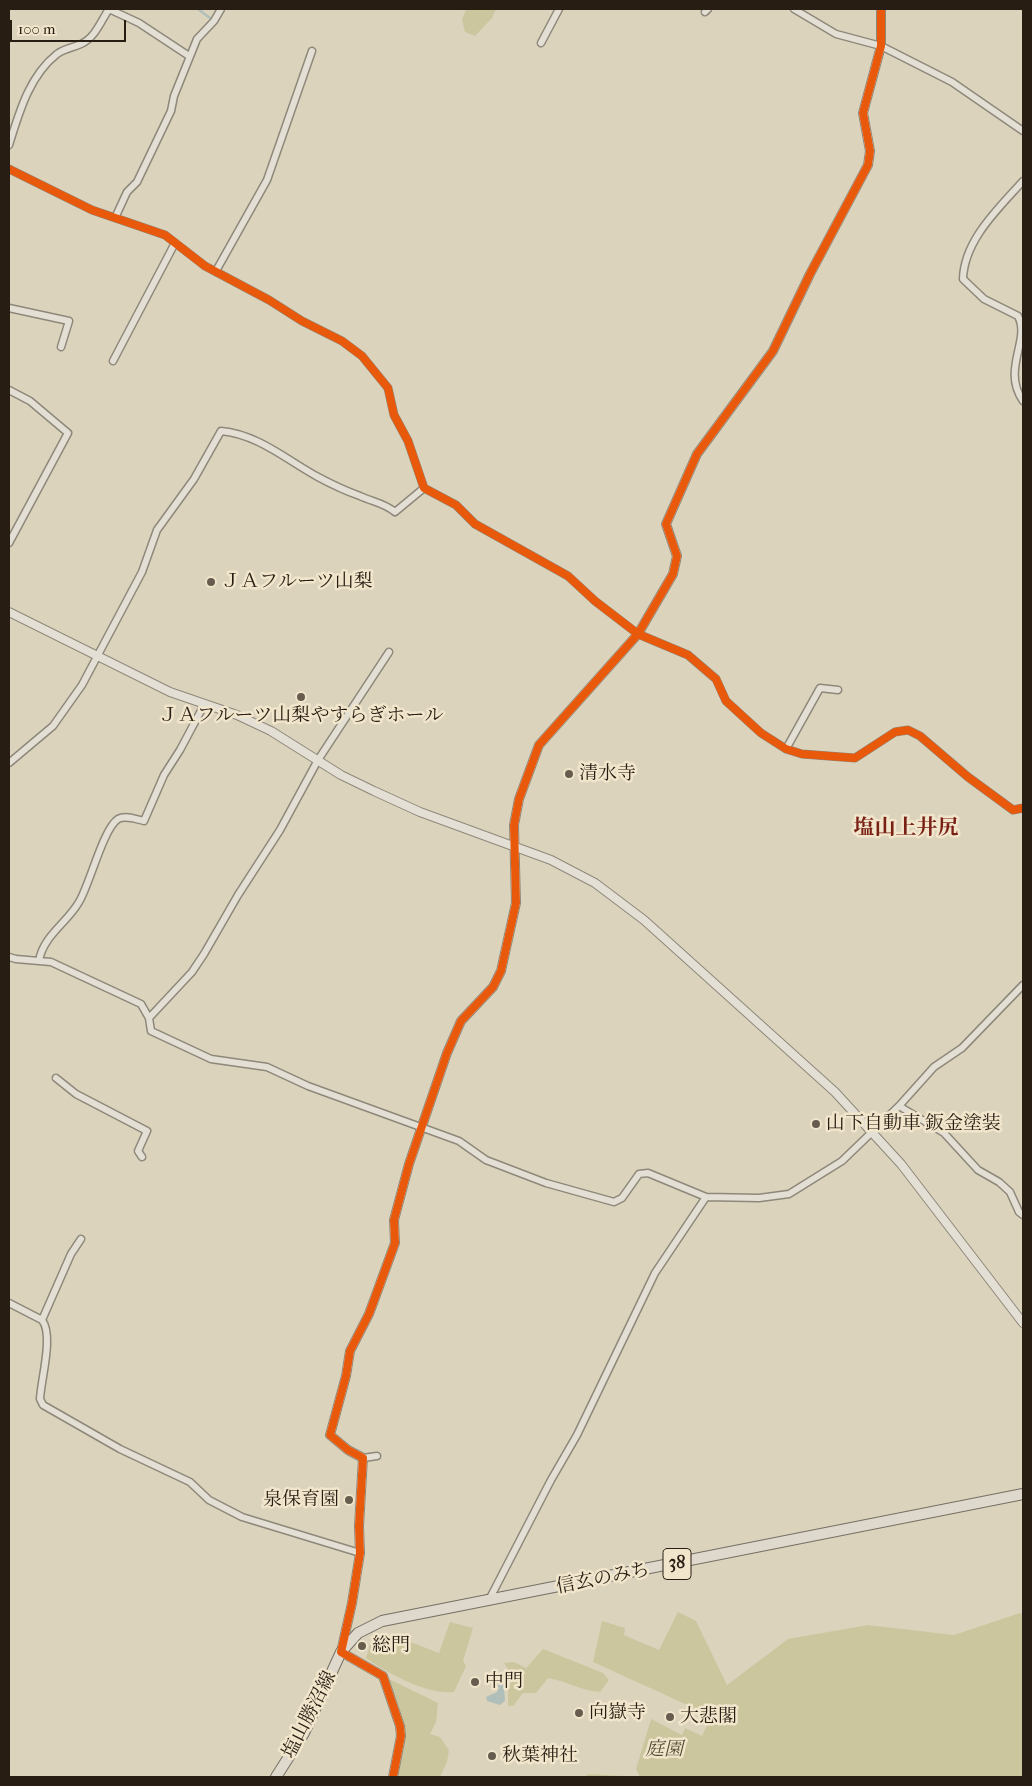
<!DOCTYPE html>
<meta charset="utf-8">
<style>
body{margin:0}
#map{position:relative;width:1032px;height:1786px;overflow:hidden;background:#dcd3bd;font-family:"IM FELL French Canon",serif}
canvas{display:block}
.frame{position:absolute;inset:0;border:10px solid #281d12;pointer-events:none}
.scale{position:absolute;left:10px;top:20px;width:116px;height:22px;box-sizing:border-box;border:2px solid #281d12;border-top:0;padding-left:6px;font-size:15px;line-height:18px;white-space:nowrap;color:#281d12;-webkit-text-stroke:4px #f1e6cc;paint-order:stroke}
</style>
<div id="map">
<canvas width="1032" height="1786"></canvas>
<div class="frame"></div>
<div class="scale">100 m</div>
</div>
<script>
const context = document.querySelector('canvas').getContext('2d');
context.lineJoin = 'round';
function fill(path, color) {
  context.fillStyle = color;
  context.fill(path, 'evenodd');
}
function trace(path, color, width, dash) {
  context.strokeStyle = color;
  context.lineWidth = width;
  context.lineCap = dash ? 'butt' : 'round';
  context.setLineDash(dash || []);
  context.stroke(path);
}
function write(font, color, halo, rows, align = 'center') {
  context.font = font + ' "IM FELL French Canon","Noto Serif JP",serif';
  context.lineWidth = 5;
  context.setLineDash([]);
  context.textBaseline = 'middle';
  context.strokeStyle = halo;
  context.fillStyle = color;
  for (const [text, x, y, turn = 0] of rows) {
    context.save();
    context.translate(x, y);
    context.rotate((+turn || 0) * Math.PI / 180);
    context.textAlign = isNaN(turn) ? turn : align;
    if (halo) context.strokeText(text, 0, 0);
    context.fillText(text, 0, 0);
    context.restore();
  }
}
fill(new Path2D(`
 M466 9H496L492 18 475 36 465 32 462 20Z
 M678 1612 696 1621 727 1685 788 1639 868 1625 954 1635 1020 1613 1023 1614V1777H583L589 1774 640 1777 636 1769 651 1719 682 1735 685 1728 702 1736 708 1723 703 1709 694 1708 593 1662 602 1621 625 1628 624 1635 659 1650Z
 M450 1622 473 1628 463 1661 466 1666 454 1692C427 1695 387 1673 366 1658L372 1639 408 1641 439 1653Z
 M543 1649 603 1673 609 1680 600 1692C582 1691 566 1681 548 1678L536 1693H523L513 1706H508V1686L514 1679 504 1663 514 1662 526 1668Z
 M383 1676 438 1703 436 1722 430 1734 440 1737 449 1750 447 1762 440 1777H393L401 1736Z`), '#ccc69f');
fill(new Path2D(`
 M497 1672 507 1673 511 1680 504 1686 505 1701 500 1705 487 1701 486 1697 497 1692 499 1688 493 1679Z`), '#b0bfb9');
trace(new Path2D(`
 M198 9 210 18`), '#b0bfb9', 2.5);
const minor = new Path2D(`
 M109 9 139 23 189 56
 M794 9 836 34 881 46 952 82 1023 131
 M705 12 708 9
 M541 43 559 9
 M9 145C19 113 29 76 57 54 65 48 72 48 81 44 95 38 101 21 109 9
 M9 169 92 210 165 235 205 266 269 300 302 321 342 341 362 356 388 388 394 415 408 441 424 488 456 505 475 524 568 576 595 601 638 634 688 655 716 679 726 701 761 733 786 749 802 754 855 758 895 732 908 730 920 736 968 777 1013 810 1023 808
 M1023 181C999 208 964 240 963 279L984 299 1018 316C1031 340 1001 369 1023 401
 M115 218 127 192 137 182 171 111 174 96 197 39 214 21 221 9
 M216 271 267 180 312 51
 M9 308 69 321 61 347
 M113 361 175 243
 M9 390 30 401 68 433 9 543
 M786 749 820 688 838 690
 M9 763 53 726 82 685 142 572 157 530 194 479 221 431C257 434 287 460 318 477 331 484 346 491 360 496 373 502 384 503 395 512L424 488
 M9 957 16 959 51 962 141 1004 149 1018 151 1031 211 1059 267 1067 308 1086 459 1141 486 1160 546 1183 614 1202 622 1198 639 1174 648 1173 706 1197 759 1198 789 1194 842 1161 899 1106 934 1067 962 1048 1023 985
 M39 961C43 936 67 923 79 902 90 884 103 829 118 819 125 815 136 819 144 821L164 775 180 750 204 705
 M149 1018 192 972 204 954 238 895 280 830 318 760 389 652
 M56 1078 76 1094 147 1131 138 1151 142 1157
 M899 1106 944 1133 978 1170 999 1182 1010 1192 1019 1212 1023 1215
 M9 1303 42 1320C54 1335 41 1379 40 1399L43 1405 120 1449 190 1482 209 1500 242 1517 360 1553
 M42 1320 71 1254 81 1239
 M363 1458 377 1456
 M489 1600 551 1480 577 1435 655 1273 706 1197`);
const tertiary = new Path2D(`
 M9 612 170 692 237 715 271 731 341 775 374 791 420 812 551 860 595 883 644 920 835 1092 901 1164 1023 1323
 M393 1777 401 1736 400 1726 383 1676 341 1652 352 1603 360 1553 359 1526 363 1458 348 1450 330 1435 346 1376 350 1351 369 1314 395 1243 394 1220 409 1164 447 1053 461 1021 493 987 501 971 516 903 514 825 519 799 539 745 638 634 673 574 677 556 666 524 697 454 773 351 810 274 868 165 870 151 863 113 881 46V9`);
const primary = new Path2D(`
 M276 1777 304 1733 341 1652 358 1633 382 1621 1023 1494`);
trace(minor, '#8e887a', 9);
trace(tertiary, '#8e887a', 10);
trace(primary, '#756f63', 12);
trace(minor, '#e4dfd4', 6);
trace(tertiary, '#e4dfd4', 8);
trace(primary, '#dfd9cd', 10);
trace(new Path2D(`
 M9 169 92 210 165 235 205 266 269 300 302 321 342 341 362 356 388 388 394 415 408 441 424 488 456 505 475 524 568 576 595 601 638 634 688 655 716 679 726 701 761 733 786 749 802 754 855 758 895 732 908 730 920 736 968 777 1013 810 1023 808
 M393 1777 401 1736 400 1726 383 1676 341 1652 352 1603 360 1553 359 1526 363 1458 348 1450 330 1435 346 1376 350 1351 369 1314 395 1243 394 1220 409 1164 447 1053 461 1021 493 987 501 971 516 903 514 825 519 799 539 745 638 634 673 574 677 556 666 524 697 454 773 351 810 274 868 165 870 151 863 113 881 46V9`), '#e8590c', 8);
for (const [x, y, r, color] of [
 [211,582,5,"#675d4e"],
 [301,697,5,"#675d4e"],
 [569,774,5,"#675d4e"],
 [816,1124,5,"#675d4e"],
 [349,1500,5,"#675d4e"],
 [362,1646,5,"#675d4e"],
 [475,1682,5,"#675d4e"],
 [579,1713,5,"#675d4e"],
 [670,1717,5,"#675d4e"],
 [492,1756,5,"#675d4e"]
]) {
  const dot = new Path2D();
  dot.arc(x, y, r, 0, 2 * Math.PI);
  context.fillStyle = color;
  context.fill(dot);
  trace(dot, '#f1e6cc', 2);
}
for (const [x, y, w] of [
 [677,1564,28]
]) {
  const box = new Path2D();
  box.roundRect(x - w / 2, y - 15.5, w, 31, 4);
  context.fillStyle = '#f1e6cc';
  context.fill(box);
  trace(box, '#281d12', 1);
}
write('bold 18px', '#281d12', null, [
 ["38",677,1564]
]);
write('19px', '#281d12', '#f1e6cc', [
 ["ＪＡフルーツ山梨",221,582],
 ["ＪＡフルーツ山梨やすらぎホール",301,716,"center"],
 ["清水寺",579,774],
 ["山下自動車 鈑金塗装",826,1124],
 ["泉保育園",339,1500,"right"],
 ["総門",372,1646],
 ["中門",485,1682],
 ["向嶽寺",589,1713],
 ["大悲閣",680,1717],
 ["秋葉神社",502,1756]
], 'left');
write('19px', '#281d12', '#f1e6cc', [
 ["信玄のみち",603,1579,-11],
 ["塩山勝沼線",310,1715,-63]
]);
write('italic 19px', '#554d35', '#f1e6cc', [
 ["庭園",664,1750]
]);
write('bold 21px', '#7a1f14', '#f1e6cc', [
 ["塩山上井尻",906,829]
]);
</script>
